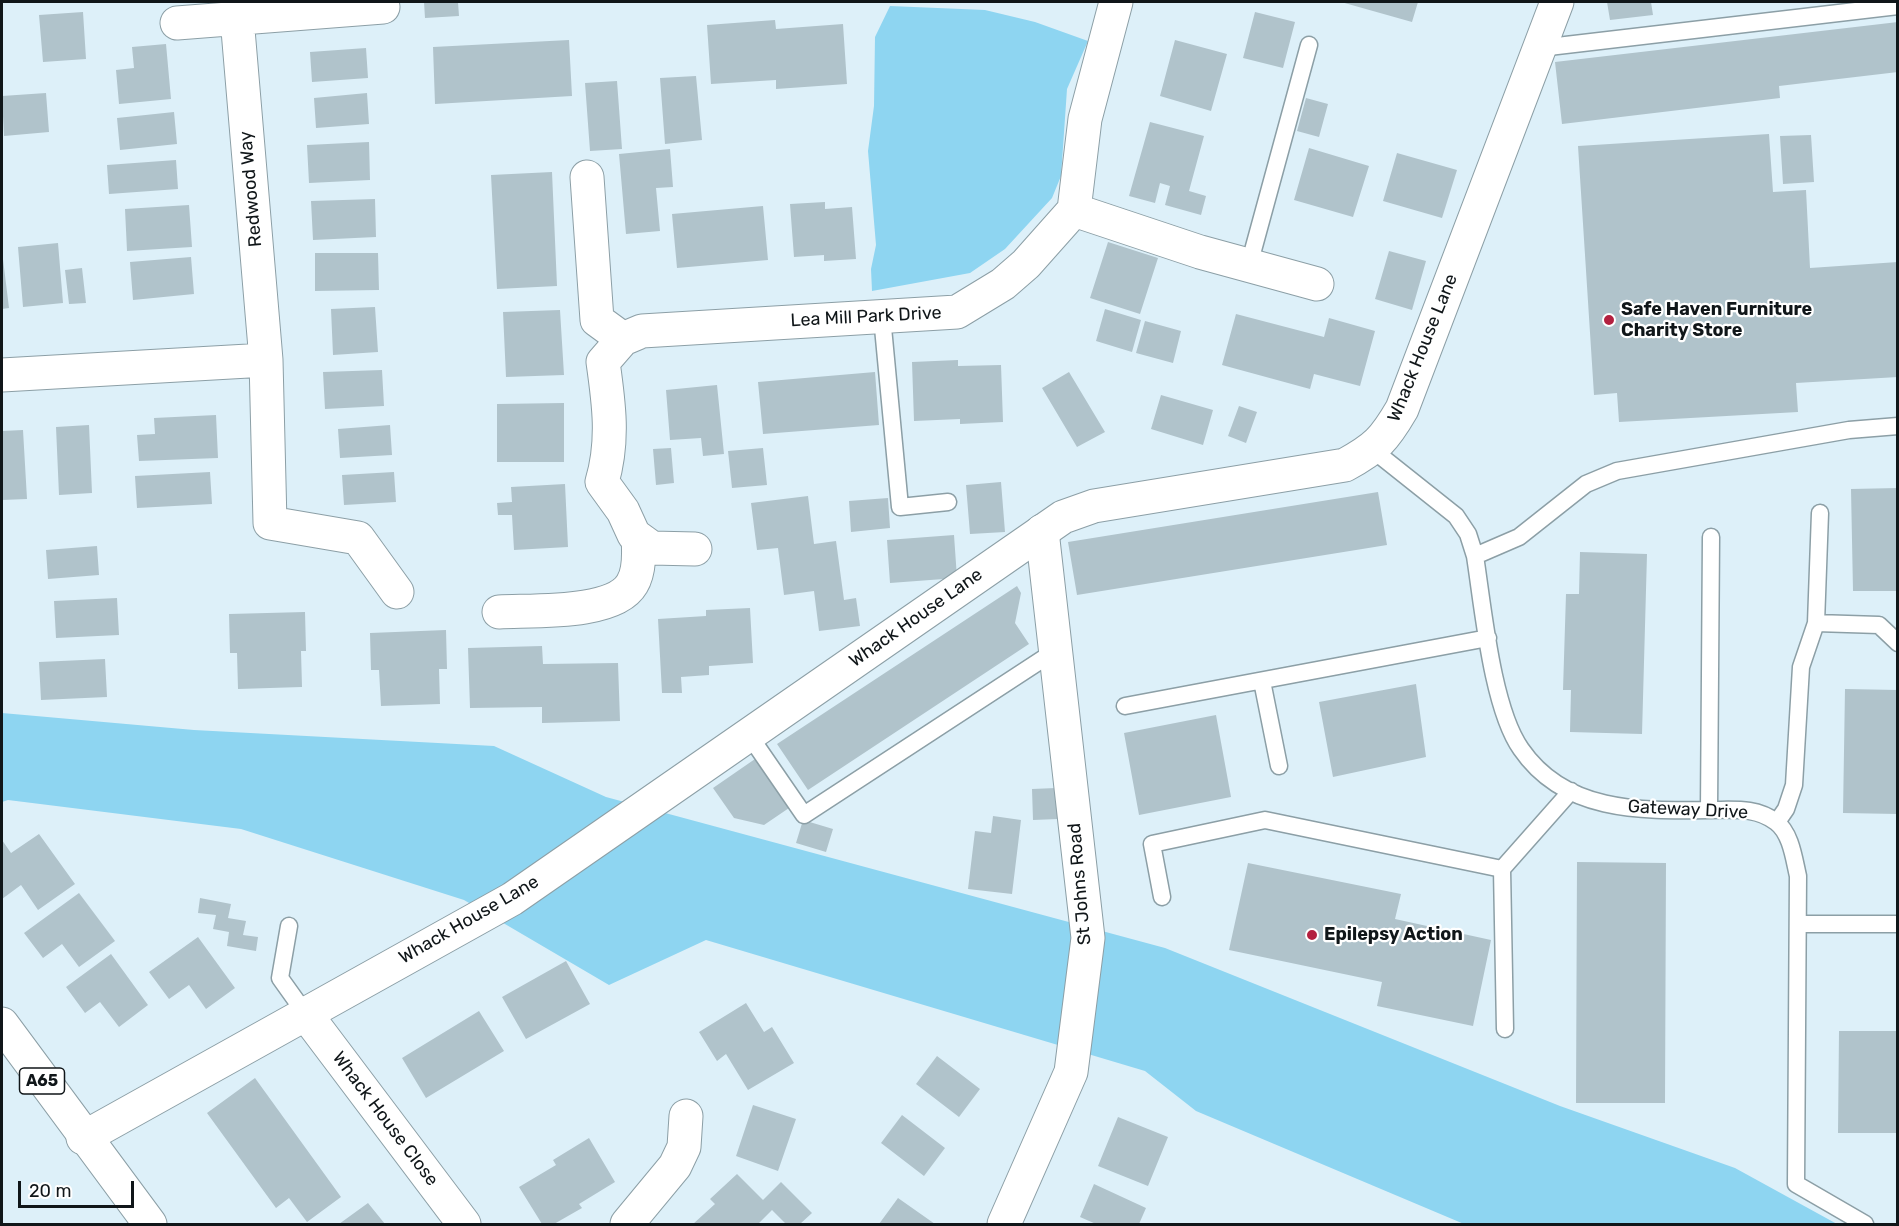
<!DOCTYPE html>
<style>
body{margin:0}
#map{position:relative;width:1899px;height:1226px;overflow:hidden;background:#ddf0f9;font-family:Rubik,sans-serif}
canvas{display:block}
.frame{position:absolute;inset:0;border:3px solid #101619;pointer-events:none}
.scale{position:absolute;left:18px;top:1181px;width:116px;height:27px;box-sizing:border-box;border:3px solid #101619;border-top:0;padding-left:8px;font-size:18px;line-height:21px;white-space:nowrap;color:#101619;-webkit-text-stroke:4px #fff;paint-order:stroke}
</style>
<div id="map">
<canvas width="1899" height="1226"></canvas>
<div class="frame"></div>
<div class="scale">20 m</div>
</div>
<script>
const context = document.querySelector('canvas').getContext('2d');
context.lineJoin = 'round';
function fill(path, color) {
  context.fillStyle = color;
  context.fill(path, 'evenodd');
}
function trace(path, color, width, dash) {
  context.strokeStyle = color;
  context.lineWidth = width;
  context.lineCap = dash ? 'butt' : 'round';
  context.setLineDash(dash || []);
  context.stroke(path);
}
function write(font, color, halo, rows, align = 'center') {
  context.font = font + ' Rubik,sans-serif';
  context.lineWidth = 4.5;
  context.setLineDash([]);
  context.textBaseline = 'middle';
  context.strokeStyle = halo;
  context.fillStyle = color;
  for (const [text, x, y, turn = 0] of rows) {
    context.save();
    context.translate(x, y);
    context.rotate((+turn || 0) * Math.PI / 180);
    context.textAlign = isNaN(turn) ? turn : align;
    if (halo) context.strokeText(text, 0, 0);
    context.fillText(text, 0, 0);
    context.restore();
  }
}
fill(new Path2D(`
 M890 6 985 10 1035 22 1088 41 1067 89 1061 176 1052 198 1005 249 970 273 872 291 871 269 876 245 868 151 874 106 875 37Z
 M2 713 194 730 494 746 606 797 1165 948 1560 1106 1735 1168 1837 1224H1464L1196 1111 1145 1071 706 940 609 985 464 900 241 829 8 800 2 802Z`), '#8ed5f1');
fill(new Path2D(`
 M424 2H458L459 16 425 18Z
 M1341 2H1418L1412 22Z
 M1607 2H1651L1653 15 1610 20Z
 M83 12 86 59 43 62 39 15Z
 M1255 12 1295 22 1283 68 1243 58Z
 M775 20 776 29 843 24 847 84 776 89V80L711 84 707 25Z
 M1898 22V72L1779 86 1780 98 1562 124 1555 62Z
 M569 40 572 96 435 104 433 47Z
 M1175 40 1227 54 1211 111 1160 96Z
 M166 44 171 99 119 104 116 70 134 68 132 47Z
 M366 48 368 78 312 82 310 52Z
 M696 76 702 140 665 144 660 78Z
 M617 81 622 149 590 151 585 83Z
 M46 93 49 132 4 136 2 96Z
 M367 93 369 124 316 128 314 98Z
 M1306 98 1328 104 1319 137 1297 131Z
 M174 112 177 144 120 150 117 118Z
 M1150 122 1204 136 1189 191 1206 196 1201 215 1165 205 1170 186 1160 183 1155 203 1129 196Z
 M1769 134 1773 192 1806 190 1810 268 1898 262V377L1796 383 1798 412 1619 422 1617 393 1594 395 1578 146Z
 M1811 135 1814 182 1783 184 1780 136Z
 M369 142 370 180 309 183 307 145Z
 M1309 148 1369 166 1353 217 1294 200Z
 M670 149 673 187 656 188 660 231 626 234 619 154Z
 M1397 153 1457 170 1442 218 1383 201Z
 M176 160 178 189 109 194 107 165Z
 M552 172 557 286 497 289 491 175Z
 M375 199 376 237 313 240 311 201Z
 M825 202V209L852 207 856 259 824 261V255L794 257 790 204Z
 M189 205 192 247 127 251 125 209Z
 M763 206 768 260 677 268 672 214Z
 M1108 242 1158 258 1140 314 1090 298Z
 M58 243 63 303 23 307 18 247Z
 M2 251 9 308 2 309Z
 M1389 251 1426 261 1412 310 1375 299Z
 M315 253H378L379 290 315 291Z
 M191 257 194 294 133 300 130 262Z
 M82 268 86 303 69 304 65 270Z
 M375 307 378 352 333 355 331 309Z
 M1105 309 1141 320 1132 352 1096 341Z
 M560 310 564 375 506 377 503 312Z
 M1236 314 1324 337 1329 318 1375 331 1360 386 1314 374 1310 389 1222 365Z
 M1145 321 1181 331 1173 363 1136 353Z
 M958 360V366L1001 365 1003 422 960 424V419L914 421 912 362Z
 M382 370 384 406 325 409 323 372Z
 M875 372 879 425 763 434 758 382Z
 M1069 372 1105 432 1077 447 1042 388Z
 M717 385 724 454 703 456 701 438 670 440 666 390Z
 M1161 395 1213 410 1203 445 1151 429Z
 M564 403V462H497V404Z
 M1239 406 1257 412 1246 443 1228 436Z
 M216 415 218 458 139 461 137 435 155 434 154 418Z
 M89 425 92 493 59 495 56 427Z
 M390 425 392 455 340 458 338 429Z
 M23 430 27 499 2 500V431Z
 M671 448 674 483 656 485 653 449Z
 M763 448 767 485 732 488 728 451Z
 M210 472 212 504 137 508 135 476Z
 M394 472 396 502 344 505 342 475Z
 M1001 482 1005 532 970 534 966 485Z
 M565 484 568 547 514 550 512 515H498L497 503 512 502 511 487Z
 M1898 488V591H1853L1851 489Z
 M1378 492 1387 545 1077 595 1068 542Z
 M808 496 814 544 836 541 844 600 856 598 860 626 819 631 814 591 784 595 778 548 757 550 751 503Z
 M888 498 890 528 851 532 849 501Z
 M954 535 957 578 890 583 887 540Z
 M97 546 99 575 48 579 46 550Z
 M1580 552 1647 554 1642 734 1570 732 1571 690H1563L1566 594H1579Z
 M1017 586 1021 593 1015 623 1029 644 808 790 777 744Z
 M117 598 119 635 56 638 54 601Z
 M750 608 753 663 709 666V675L681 677 682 693H662L658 619 706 616V610Z
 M305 612 306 651H301L302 687 238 689 237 653H230L229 614Z
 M446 630 447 669H439L440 704 381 706 379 670H371L370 633Z
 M542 646 543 664 618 663 620 721 542 723V707L470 708 468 648Z
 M105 659 107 697 41 700 39 662Z
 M1416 684 1426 757 1333 777 1319 702Z
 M1845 689 1898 690V814L1843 813Z
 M1216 715 1231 797 1139 815 1124 733Z
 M755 759 789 808 764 825 734 818 713 788Z
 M1056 788 1058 819 1033 820 1032 789Z
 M993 816 1021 820 1012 894 968 889 975 831 991 833Z
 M803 820 833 829 826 852 796 843Z
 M39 834 75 884 38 910 21 885 2 899V840L11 853Z
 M1577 862 1666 863 1665 1103H1576Z
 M1248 863 1401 894 1395 919 1491 940 1473 1026 1377 1006 1382 982 1229 950Z
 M79 893 115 941 79 967 62 944 43 958 24 933Z
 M200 898 231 904 228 918 246 921 243 935 258 937 256 951 227 946 229 932 213 929 216 915 198 913Z
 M198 937 235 988 206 1009 189 985 169 999 149 972Z
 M111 954 148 1005 119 1027 100 1002 85 1013 66 987Z
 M566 961 590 1004 526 1039 502 997Z
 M746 1003 764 1032 772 1027 794 1063 748 1090 726 1054 717 1061 699 1032Z
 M479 1011 504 1051 426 1098 402 1058Z
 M1839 1031H1898V1133H1838Z
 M937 1056 980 1089 959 1117 916 1084Z
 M255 1078 341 1197 307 1222 289 1198 276 1208 207 1113Z
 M753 1105 796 1119 778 1171 736 1156Z
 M902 1115 945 1148 924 1176 881 1143Z
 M1118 1117 1168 1137 1148 1186 1098 1166Z
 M589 1138 615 1182 579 1204 582 1208 554 1224H542L519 1187 556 1165 553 1160Z
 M737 1174 763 1200 781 1182 812 1213 800 1224H786L772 1210 758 1224H693L715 1204 710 1199Z
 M1094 1184 1146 1208 1139 1224H1096L1080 1217Z
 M898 1198 935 1224H879Z
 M368 1203 385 1224H339Z`), '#b0c3cb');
const lane = new Path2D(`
 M1540 48 1898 6
 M1249 265 1309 45
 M882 317 900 507 948 502
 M1373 450 1456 516 1468 534 1475 556C1483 607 1492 708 1521 749 1565 813 1641 811 1711 810 1734 810 1756 807 1776 822 1791 833 1794 859 1798 876L1796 1184 1865 1224
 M1475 556 1519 537 1586 484 1617 471 1849 430 1898 426
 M1816 623 1879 625 1898 643
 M1262 681 1279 766
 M1125 706 1488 638
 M749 735 804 815 1055 651
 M1709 810 1711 537
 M1777 822 1786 809 1794 785 1801 667 1816 623 1820 513
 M1502 869 1571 791
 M1162 897 1152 844 1265 820 1502 869 1505 1029
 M1799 924H1898
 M289 926 280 978 305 1013`);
const street = new Path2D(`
 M237 18 266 360 270 523 358 538 397 592
 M177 23 383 7
 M587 177 597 320 623 339
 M1074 210 1200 252 1317 284
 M2 375 266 360
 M695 549 652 548 634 535 623 511 602 482C614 441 609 404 603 362L623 339 642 331 957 312 1003 284 1026 264 1074 210 1085 119 1116 2
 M499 612C532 610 614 615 632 584 640 571 639 552 638 538
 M305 1013 464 1224
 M627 1224 675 1166 684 1147 686 1116
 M1004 1224 1071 1072 1088 938 1042 531`);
const secondary = new Path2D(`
 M83 1138 512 899 1063 517 1094 506 1345 465C1376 448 1384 440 1402 409L1557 2`);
const primary = new Path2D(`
 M2 1024 150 1224`);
trace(lane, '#8c9fa6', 19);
trace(street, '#8c9fa6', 35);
trace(secondary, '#8c9fa6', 35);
trace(primary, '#8c9fa6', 35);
trace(lane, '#fff', 16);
trace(street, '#fff', 33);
trace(secondary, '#fff', 33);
trace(primary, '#fff', 33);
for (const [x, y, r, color] of [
 [1609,320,6,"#b3203f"],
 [1312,935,6,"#b3203f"]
]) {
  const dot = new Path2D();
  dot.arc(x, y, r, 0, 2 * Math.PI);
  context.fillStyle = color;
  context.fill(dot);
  trace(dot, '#fff', 2);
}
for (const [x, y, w] of [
 [42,1081,45]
]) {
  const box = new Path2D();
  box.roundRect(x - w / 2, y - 13, w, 26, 4.5);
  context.fillStyle = '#fff';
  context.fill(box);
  trace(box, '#101619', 1.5);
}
write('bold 16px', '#101619', null, [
 ["A65",42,1081]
]);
write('18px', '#101619', '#fff', [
 ["Redwood Way",251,189,-95],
 ["Lea Mill Park Drive",866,317,-3],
 ["Whack House Lane",1423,348,-68],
 ["Whack House Lane",916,618,-35],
 ["Gateway Drive",1688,810,3],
 ["St Johns Road",1080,884,-95],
 ["Whack House Lane",469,920,-30],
 ["Whack House Close",385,1119,53]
]);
write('bold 18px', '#101619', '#fff', [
 ["Safe Haven Furniture",1621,310],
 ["Charity Store",1621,331],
 ["Epilepsy Action",1324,935]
], 'left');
</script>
